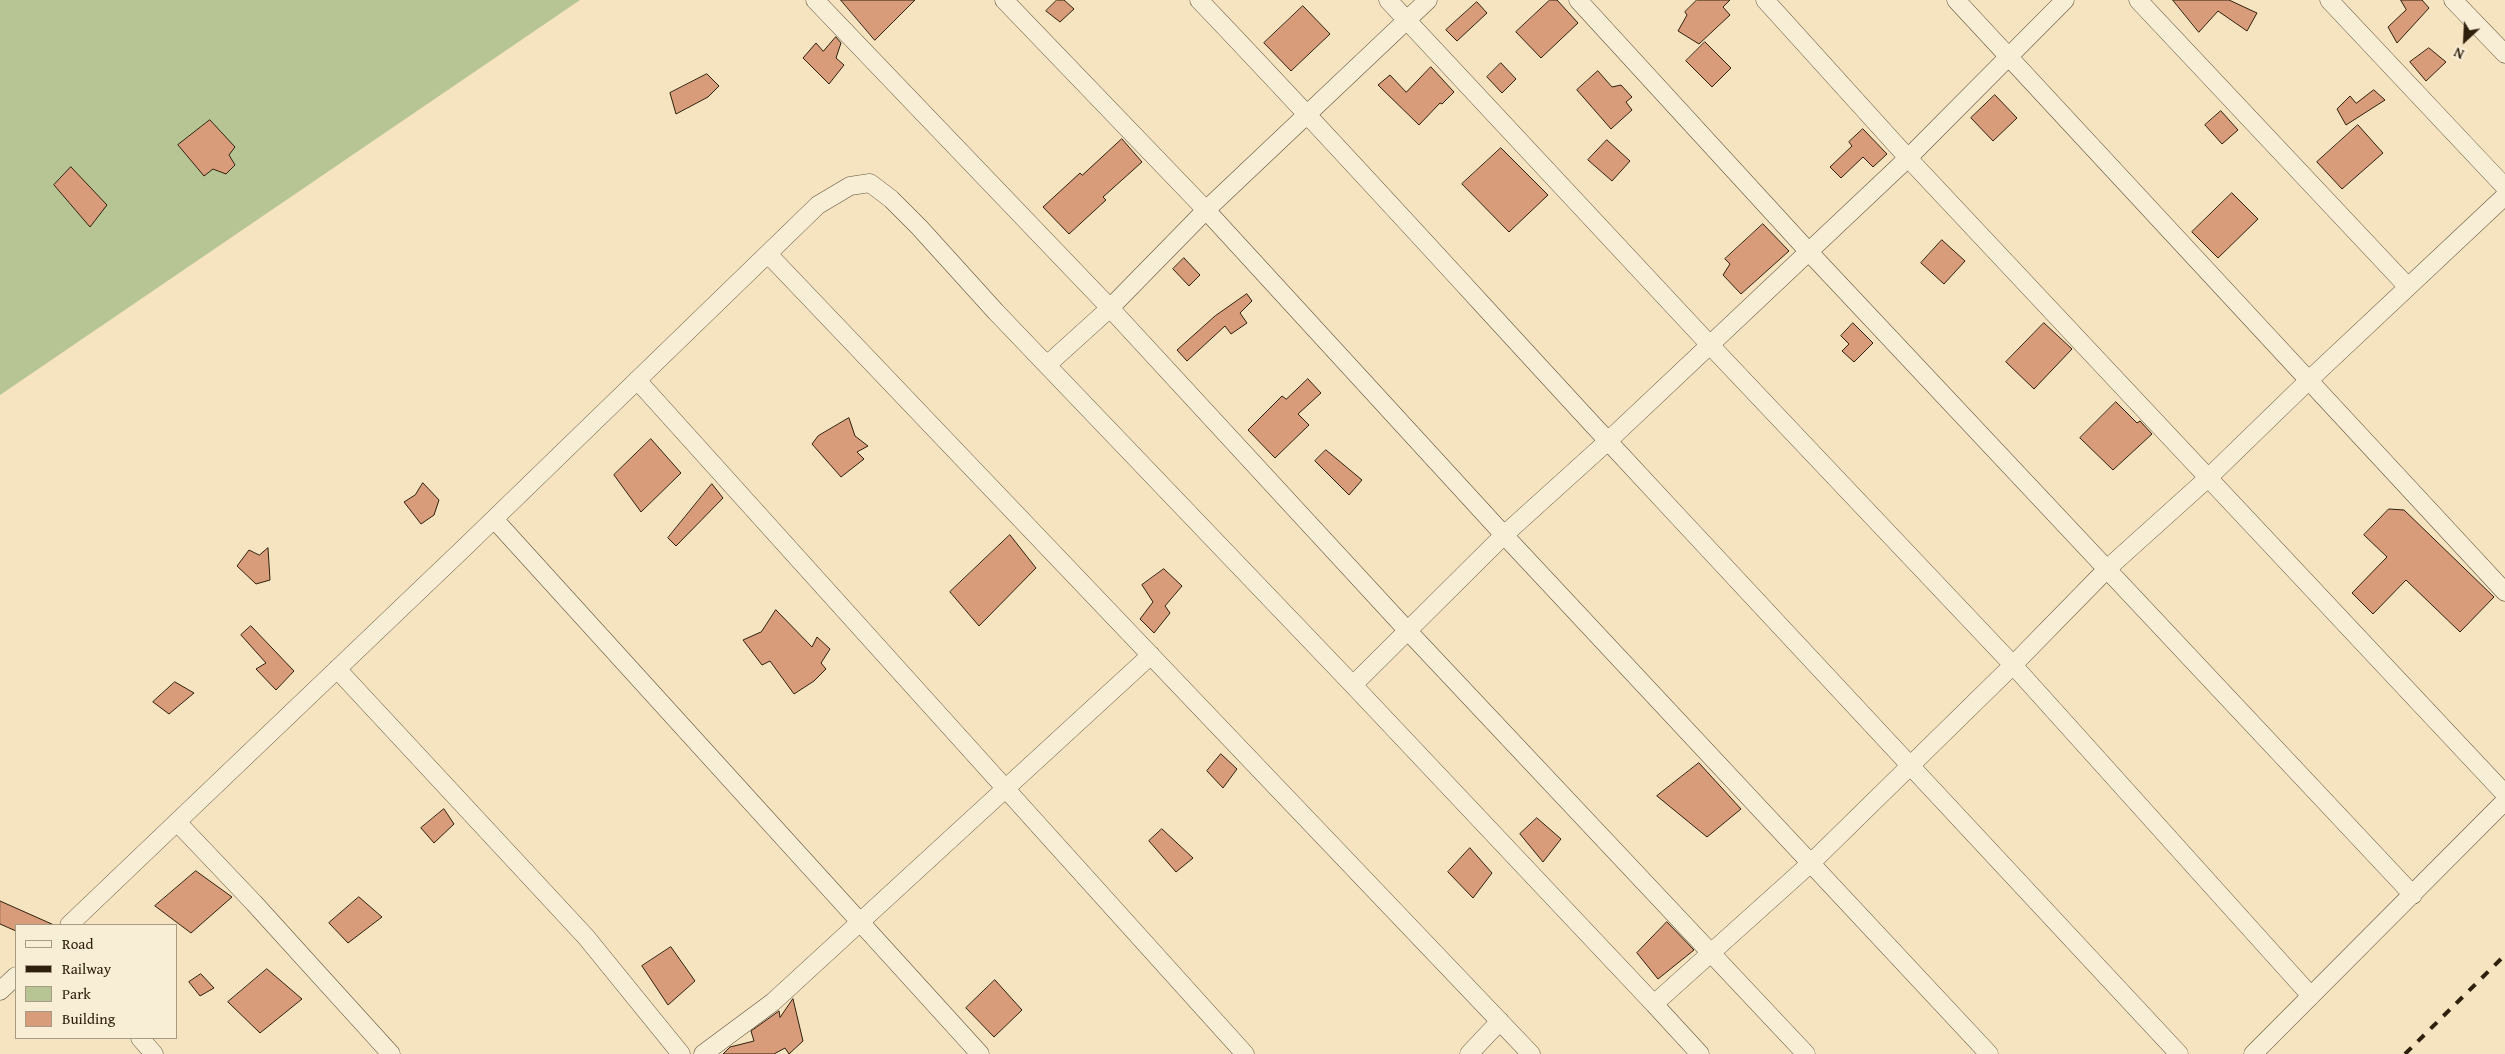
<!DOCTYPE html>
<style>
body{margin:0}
#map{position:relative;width:2505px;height:1054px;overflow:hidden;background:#f5e4bf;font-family:"Gentium Book Plus",serif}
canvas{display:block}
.legend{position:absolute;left:15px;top:924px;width:162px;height:115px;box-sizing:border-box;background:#f8edd5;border:1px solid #a89b85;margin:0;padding:6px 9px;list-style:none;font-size:15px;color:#2f200e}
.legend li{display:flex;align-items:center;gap:10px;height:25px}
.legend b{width:25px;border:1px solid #a89b85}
.north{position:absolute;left:2440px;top:15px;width:50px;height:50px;-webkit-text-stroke:4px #f8edd5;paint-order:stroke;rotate:205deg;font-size:14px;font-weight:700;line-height:20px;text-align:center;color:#2f200e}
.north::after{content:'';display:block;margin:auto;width:18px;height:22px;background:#2f200e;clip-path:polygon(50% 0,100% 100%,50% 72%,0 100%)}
</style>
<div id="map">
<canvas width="2505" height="1054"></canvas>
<ul class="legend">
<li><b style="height:6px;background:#f8edd5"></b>Road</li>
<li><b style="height:6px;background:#2f200e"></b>Railway</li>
<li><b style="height:14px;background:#b7c595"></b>Park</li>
<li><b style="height:14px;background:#d99c7b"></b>Building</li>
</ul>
<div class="north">N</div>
</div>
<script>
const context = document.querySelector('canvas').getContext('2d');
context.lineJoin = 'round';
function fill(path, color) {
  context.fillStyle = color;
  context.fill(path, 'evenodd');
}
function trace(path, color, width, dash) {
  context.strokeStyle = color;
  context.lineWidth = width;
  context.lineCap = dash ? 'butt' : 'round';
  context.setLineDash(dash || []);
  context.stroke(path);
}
fill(new Path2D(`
 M0 0H580L0 395Z`), '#b7c595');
const building = new Path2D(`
 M841 0H915L875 40Z
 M1057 0H1064L1074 9 1060 22 1046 11Z
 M1550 0H1557L1578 23 1541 58 1516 32Z
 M1697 0H1730L1723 7 1730 15 1699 44 1678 31 1687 15 1685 12Z
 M2173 0H2229L2257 13 2247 31 2218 11 2199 32Z
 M2401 0H2422L2429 8 2397 43 2388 27 2406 10Z
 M1477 2 1487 13 1457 41 1446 30Z
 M1303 6 1330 34 1291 71 1264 43Z
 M836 37 841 43 836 58 844 65 829 84 803 58 816 43 823 51Z
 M1705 42 1731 68 1712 87 1686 61Z
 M2429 48 2446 62 2426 81 2410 62Z
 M1501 63 1516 79 1502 93 1487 77Z
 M1431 67 1454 92 1442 104 1440 103 1419 125 1378 85 1390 75 1406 92Z
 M1598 71 1612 87 1621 85 1632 97 1626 102 1632 110 1611 129 1577 90Z
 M707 74 719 86 708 97 676 114 670 93Z
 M2374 90 2385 100 2346 125 2337 109 2350 96 2356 103Z
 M1995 95 2017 118 1993 141 1971 118Z
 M2221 111 2238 130 2222 144 2205 125Z
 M210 120 235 147 229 155 235 165 226 174 213 169 204 176 178 145Z
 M2358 125 2383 153 2342 189 2317 162Z
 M1863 129 1887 154 1873 167 1863 157 1841 178 1830 167 1852 146 1849 142Z
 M1122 139 1142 162 1103 197 1106 200 1069 234 1043 207 1080 173 1082 175Z
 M1607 140 1630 161 1612 181 1588 160Z
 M1501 148 1548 195 1509 232 1462 184Z
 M71 167 107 205 90 227 54 185Z
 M2232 193 2258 219 2218 258 2192 232Z
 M1763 224 1789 251 1741 294 1723 275 1730 264 1725 259Z
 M1942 240 1965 261 1944 284 1921 263Z
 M1184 258 1200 275 1189 286 1173 269Z
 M1247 294 1252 301 1240 313 1247 323 1231 334 1225 326 1187 361 1177 350 1215 316Z
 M1853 323 1873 343 1854 362 1842 351 1849 344 1841 336Z
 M2044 323 2072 349 2034 389 2006 362Z
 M1308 379 1321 393 1298 414 1309 425 1275 458 1248 430 1282 396 1286 399Z
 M2116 402 2137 423 2140 421 2152 434 2113 470 2080 438Z
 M849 418 855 436 868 446 857 452 864 459 841 477 812 444 818 436Z
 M651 439 681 473 641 512 614 475Z
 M1326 450 1362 480 1349 495 1315 461Z
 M423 483 439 500 434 515 421 524 404 502 415 495Z
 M712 484 723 498 676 546 668 538Z
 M2389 509 2404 510 2494 597 2460 632 2406 580 2373 614 2352 593 2387 557 2364 535Z
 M1010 535 1036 568 979 626 950 592Z
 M268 548 270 580 256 584 237 566 249 550 259 555Z
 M1164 569 1182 586 1165 606 1170 613 1154 633 1140 619 1153 602 1142 585Z
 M776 610 812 647 817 637 830 649 821 663 826 669 814 681 794 694 770 661 762 665 743 640 761 632Z
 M251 626 294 671 276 690 256 669 266 663 241 635Z
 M175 682 194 693 169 714 153 702Z
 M1221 754 1237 769 1223 788 1207 771Z
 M1699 763 1741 809 1707 837 1657 796Z
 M444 809 454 824 434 843 421 828Z
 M1537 818 1561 839 1543 862 1520 834Z
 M1162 829 1193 858 1176 872 1149 841Z
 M1470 848 1492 873 1473 898 1448 872Z
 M196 871 232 897 191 933 155 906Z
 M359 897 382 917 348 943 329 923Z
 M0 901 54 925H16V931L0 924Z
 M1667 922 1694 950 1658 979 1637 953Z
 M671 947 695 981 668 1005 642 966Z
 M267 969 302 999 260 1033 228 1002Z
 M201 974 214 988 200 996 189 982Z
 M995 980 1022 1010 994 1037 966 1008Z
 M793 999 803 1041 789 1054 785 1048 774 1054H723L730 1047 754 1041 751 1031 779 1011 780 1017Z`);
fill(building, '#d99c7b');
trace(building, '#2f200e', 1);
const street = new Path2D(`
 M815 0 1110 308 1407 630 1806 1054
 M1004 0 1206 210 1504 535 1989 1054
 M1199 0C1337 144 1471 293 1607 440 1797 645 1989 848 2179 1054
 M1388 0 1709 344 2013 665 2311 996
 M1578 0 1809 252 2413 895
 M1765 0 1908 158 2505 794
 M1956 0 2505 592
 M2138 0 2408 287
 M2329 0 2505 187
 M2453 0 2505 54
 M768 254 1531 1054
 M1047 365 1110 308 1206 210 1428 0
 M637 380 1245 1054
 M494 519 980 1054
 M337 669 586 937 681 1054
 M1353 685 1504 535 1608 441 1908 158 2065 0
 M177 822 254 903 391 1054
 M69 925 465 547 818 205 850 186 870 183 891 199 919 227 996 312 1353 685 1654 1004 1812 862 2013 665 2108 568 2208 478 2308 381 2505 196
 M0 991 16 976
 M1654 1004 1700 1054
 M140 1038 154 1054
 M703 1054 773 1002 1151 655
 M1469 1054 1500 1021
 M2253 1054 2505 801`);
trace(street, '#60513a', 19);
trace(street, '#f8edd5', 18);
trace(new Path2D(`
 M2405 1054 2505 955`), '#2f200e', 4, [9, 9]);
</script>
